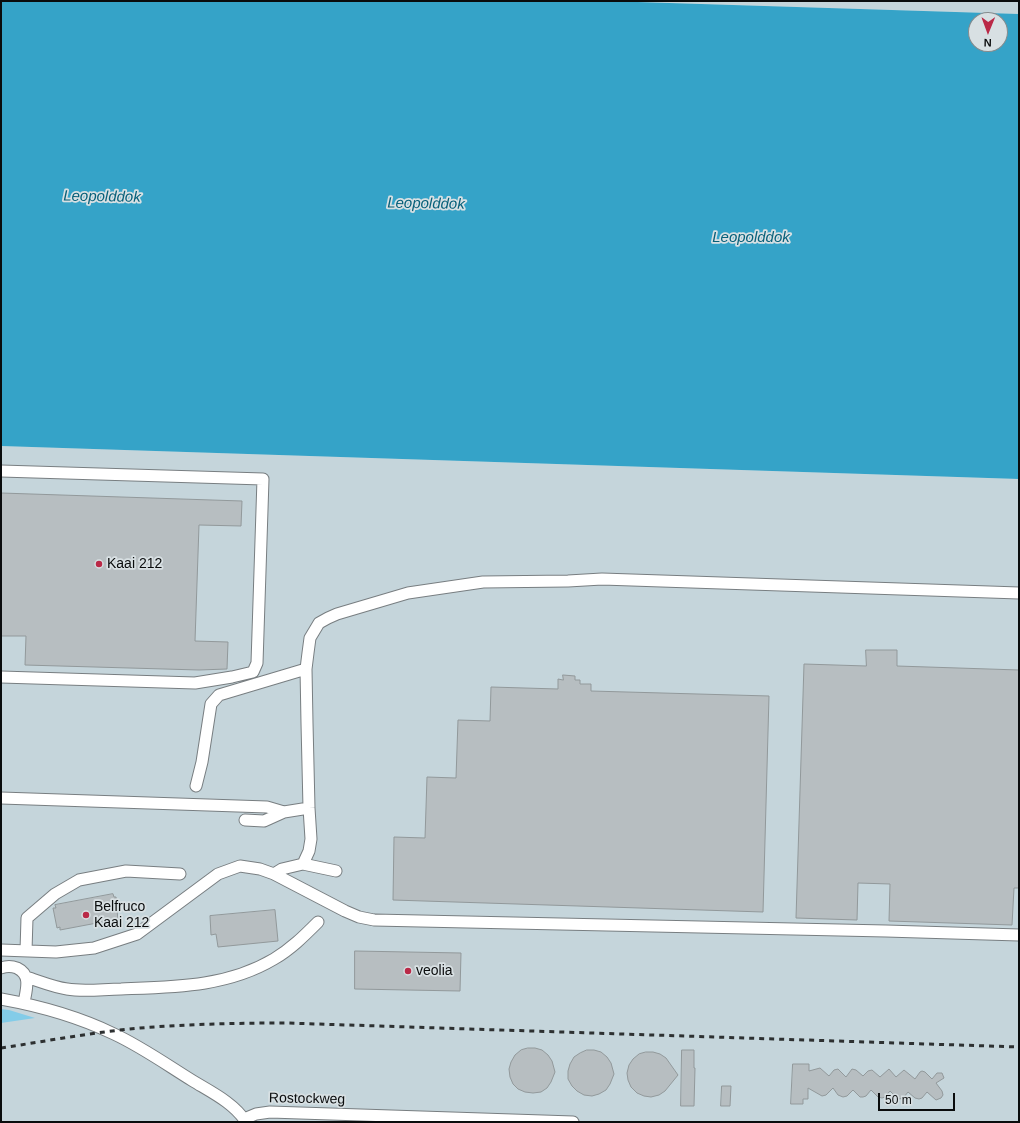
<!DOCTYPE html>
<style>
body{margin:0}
#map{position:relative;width:1020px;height:1123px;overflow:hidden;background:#d8e0e3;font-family:Helvetica,sans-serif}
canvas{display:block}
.frame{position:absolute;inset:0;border:2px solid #0a0c0d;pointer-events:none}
.north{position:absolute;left:968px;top:12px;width:40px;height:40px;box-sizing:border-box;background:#d8e0e3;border:1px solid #868b8d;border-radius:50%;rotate:181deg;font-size:11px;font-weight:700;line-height:16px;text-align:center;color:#0a0c0d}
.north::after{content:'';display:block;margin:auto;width:14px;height:18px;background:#ba2947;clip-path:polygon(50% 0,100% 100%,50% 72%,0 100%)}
.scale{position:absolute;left:878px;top:1093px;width:77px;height:18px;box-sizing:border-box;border:2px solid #0a0c0d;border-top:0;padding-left:5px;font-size:12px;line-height:14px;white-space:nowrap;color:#0a0c0d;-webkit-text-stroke:3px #d8e0e3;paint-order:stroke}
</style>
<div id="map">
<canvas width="1020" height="1123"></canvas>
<div class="frame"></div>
<div class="north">N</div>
<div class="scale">50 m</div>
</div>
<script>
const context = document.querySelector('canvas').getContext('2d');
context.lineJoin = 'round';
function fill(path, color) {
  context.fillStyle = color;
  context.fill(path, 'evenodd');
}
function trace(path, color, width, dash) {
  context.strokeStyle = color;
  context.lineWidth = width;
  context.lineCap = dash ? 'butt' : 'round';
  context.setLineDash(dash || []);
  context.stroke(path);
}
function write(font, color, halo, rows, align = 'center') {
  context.font = font + ' Helvetica,sans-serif';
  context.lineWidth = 3.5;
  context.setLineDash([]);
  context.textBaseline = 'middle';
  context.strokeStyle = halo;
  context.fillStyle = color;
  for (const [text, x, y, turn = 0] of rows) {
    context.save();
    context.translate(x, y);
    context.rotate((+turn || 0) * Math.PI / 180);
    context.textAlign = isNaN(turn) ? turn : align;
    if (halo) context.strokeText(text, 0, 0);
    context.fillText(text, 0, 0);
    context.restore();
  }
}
fill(new Path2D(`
 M606 1H1019V14Z
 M1 446 1019 479V1122H1Z`), '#c5d5db');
fill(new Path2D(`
 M1 1009 9 1010 35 1018 1 1023Z`), '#83cce8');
fill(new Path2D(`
 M1 1H606L1019 14V479L1 446ZM976 20H1000V44H976Z`), '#35a3c8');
const building = new Path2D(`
 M1 493 242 501 241 526 199 525 195 641 228 642 227 669 199 670 25 665 26 636H1Z
 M866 650H897V666L1019 670V888H1014L1012 925 889 921 890 884 858 883 857 920 796 918 804 664 866 666Z
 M563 675 575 676V680H580V684H591V691L769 696 763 912 393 900 394 837 425 838 427 777 456 778 458 720 490 721 491 687 558 689V679L563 680Z
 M113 894 114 897H116L118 910 117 911 118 919 60 930V927L57 928 53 908H56L55 905Z
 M275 910 278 941 218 947 216 934 211 935 210 916Z
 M355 951 461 953 460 991 355 989Z
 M528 1048H535L542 1050 548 1055 552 1061 555 1072 551 1082 547 1088 541 1092 533 1093 525 1092 518 1089 513 1084 510 1077 509 1069 511 1062 515 1055 521 1050Z
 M587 1050H594L601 1052 607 1057 611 1063 614 1074 610 1084 606 1090 599 1094 592 1096 584 1095 577 1091 572 1086 568 1079V1071L570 1064 574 1057 580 1053Z
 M682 1050H694V1068H695L694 1106H681Z
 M646 1052H653L660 1054 666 1058 678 1075 665 1091 659 1095 651 1097 644 1096 637 1093 631 1087 628 1080 627 1073 629 1065 633 1059 639 1054Z
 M793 1064H809V1071L820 1068 829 1076 834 1070 838 1069 846 1077 852 1069 856 1070 863 1076 868 1071 872 1070 880 1077 889 1069 896 1077 904 1070 915 1079 920 1072 922 1071 925 1072 932 1079 937 1073H942L944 1078 936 1083 942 1091 943 1095 941 1098 936 1100 927 1092 922 1098 919 1099 915 1098 908 1092 904 1097 900 1099 897 1098 890 1091 885 1097 882 1098 878 1097 871 1090 866 1096 863 1097H860L853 1090 847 1096 843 1097 838 1095 833 1088 826 1095 822 1096 808 1088V1099H803V1104H791Z
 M722 1086H731L730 1106H721Z`);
fill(building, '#b7bec1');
trace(building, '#92999b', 1);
const minor = new Path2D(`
 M1 471 263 479 257 663 253 672 232 677 195 683 1 677
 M196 786 202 762 211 704 219 695 306 669
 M1 798 267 807 284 812
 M245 820 264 821 284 812 309 808
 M303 864 309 851 311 839 309 808 307 723 306 669 308 653 310 638 319 623 328 618 337 614 408 593 483 582 568 581 602 579 1019 593
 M274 874 345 911 359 917 374 920 886 931 1019 935
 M1 950 56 952 94 948 137 934 218 874 240 866 260 869 274 874 282 869 303 864 336 871
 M26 951 27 918 55 894 79 880 126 871 180 874
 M1 968C6 966 12 966 17 968 32 975 26 990 24 1003
 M26 977C39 981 53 987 67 989 84 992 104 989 121 989 174 987 227 987 274 959 291 949 304 936 318 922
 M1 999C40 1006 79 1017 114 1034 142 1047 167 1065 193 1081 211 1092 234 1103 246 1122
 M244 1119 256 1114 270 1112 573 1122`);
trace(minor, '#787e81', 13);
trace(minor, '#fff', 11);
trace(new Path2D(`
 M1 1048C47 1041 94 1032 140 1028 189 1024 238 1023 287 1023L1019 1047`), '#2d3031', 3, [5, 5]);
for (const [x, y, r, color] of [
 [99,564,4,"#ba2947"],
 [86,915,4,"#ba2947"],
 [408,971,4,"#ba2947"]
]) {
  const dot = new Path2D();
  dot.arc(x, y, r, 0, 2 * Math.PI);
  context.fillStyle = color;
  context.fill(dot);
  trace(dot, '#d8e0e3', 1.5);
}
write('14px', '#0a0c0d', '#d8e0e3', [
 ["Kaai 212",107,564],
 ["Belfruco",94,907],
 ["Kaai 212",94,923],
 ["veolia",416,971]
], 'left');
write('14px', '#0a0c0d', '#d8e0e3', [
 ["Rostockweg",307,1099,1]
]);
write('italic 15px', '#07607a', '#d8e0e3', [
 ["Leopolddok",102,197,1],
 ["Leopolddok",426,204,1],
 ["Leopolddok",751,238]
]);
</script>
